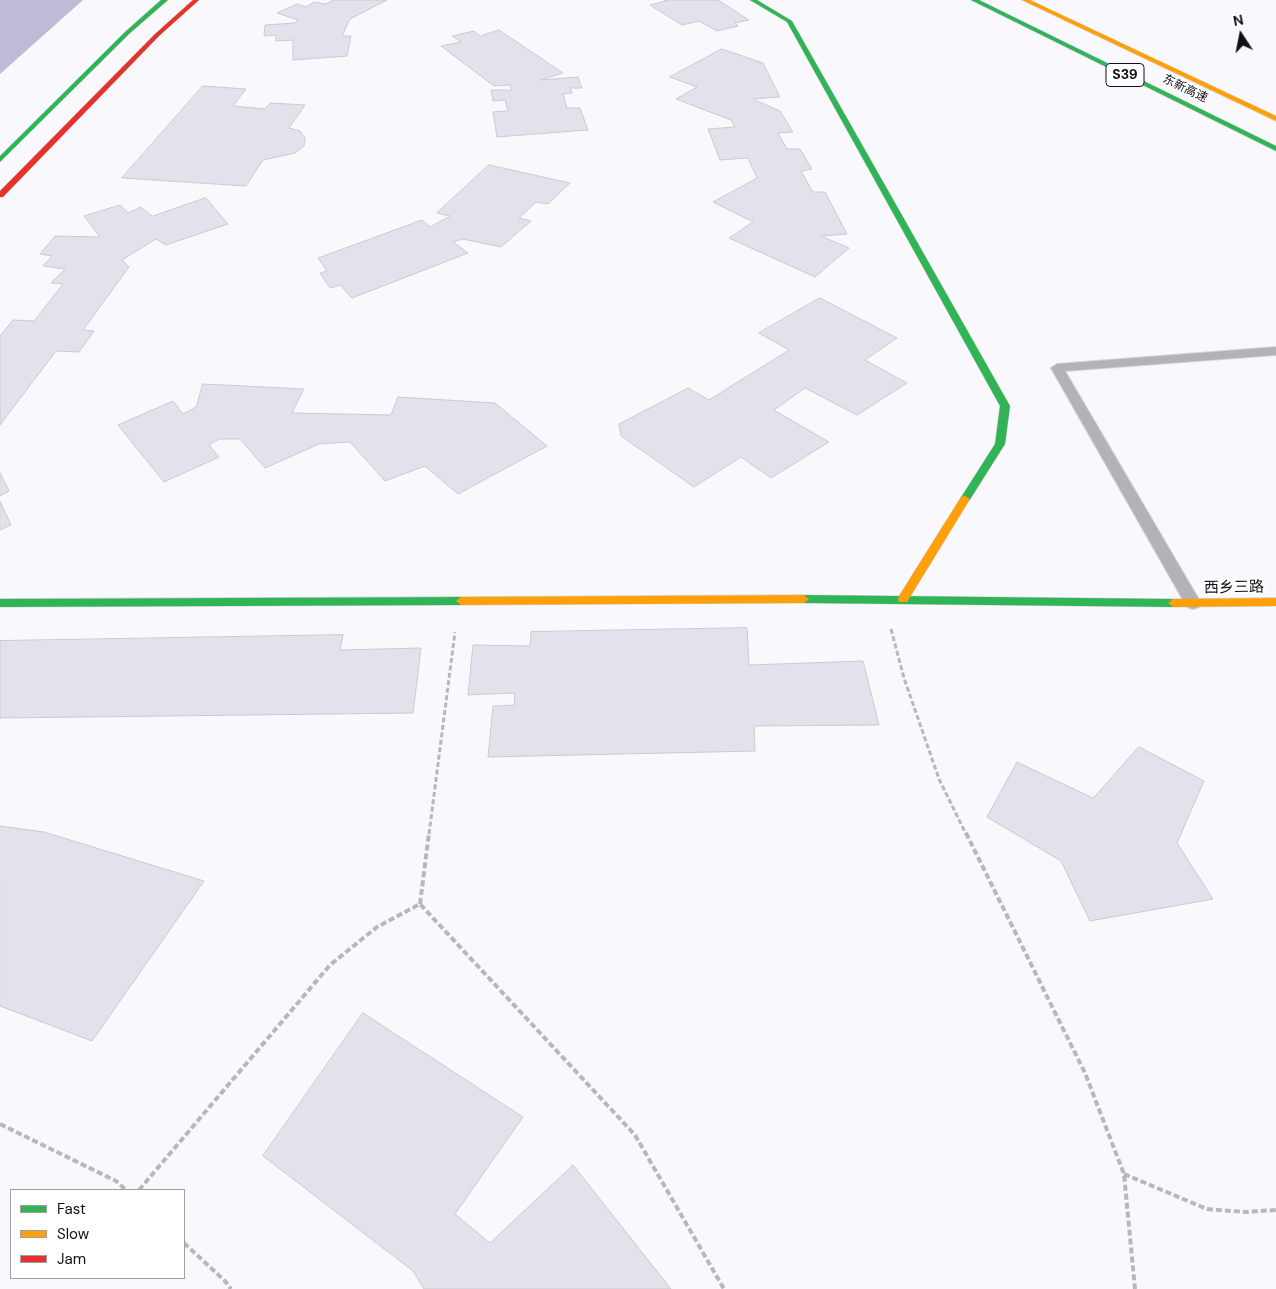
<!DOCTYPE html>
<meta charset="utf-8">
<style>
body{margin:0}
#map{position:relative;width:1276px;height:1289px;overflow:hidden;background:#f9f8fd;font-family:"DM Sans",sans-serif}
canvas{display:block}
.legend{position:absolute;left:10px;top:1189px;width:175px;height:90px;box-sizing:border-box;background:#fff;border:1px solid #9f9fa1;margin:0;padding:6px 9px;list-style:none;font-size:15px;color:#100f14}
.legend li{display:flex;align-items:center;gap:10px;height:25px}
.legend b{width:25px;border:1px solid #9f9fa1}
.north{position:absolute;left:1216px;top:10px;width:50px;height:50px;-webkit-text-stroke:4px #fff;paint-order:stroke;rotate:349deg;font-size:14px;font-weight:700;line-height:20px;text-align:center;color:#100f14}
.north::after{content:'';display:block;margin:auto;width:18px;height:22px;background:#100f14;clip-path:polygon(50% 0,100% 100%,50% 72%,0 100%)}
</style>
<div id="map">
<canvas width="1276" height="1289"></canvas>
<ul class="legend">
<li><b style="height:6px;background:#30b455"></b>Fast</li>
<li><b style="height:6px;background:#ff9f0a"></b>Slow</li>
<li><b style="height:6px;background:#e5322d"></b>Jam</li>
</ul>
<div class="north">N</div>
</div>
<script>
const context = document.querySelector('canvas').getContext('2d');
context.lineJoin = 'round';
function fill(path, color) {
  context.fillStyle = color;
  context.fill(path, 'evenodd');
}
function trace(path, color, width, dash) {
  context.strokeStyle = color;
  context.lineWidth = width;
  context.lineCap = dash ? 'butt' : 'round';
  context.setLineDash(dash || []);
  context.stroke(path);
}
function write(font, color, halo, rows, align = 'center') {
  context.font = font + ' "DM Sans","Noto Sans SC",sans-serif';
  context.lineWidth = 4;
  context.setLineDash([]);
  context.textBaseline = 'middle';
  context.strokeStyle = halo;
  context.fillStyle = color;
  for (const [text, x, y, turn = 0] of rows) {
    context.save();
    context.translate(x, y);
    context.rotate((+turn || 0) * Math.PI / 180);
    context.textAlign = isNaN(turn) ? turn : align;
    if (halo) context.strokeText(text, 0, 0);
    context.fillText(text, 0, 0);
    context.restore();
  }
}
fill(new Path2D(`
 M0 0H83L0 74Z`), '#bfbad6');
const building = new Path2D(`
 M334 0H387L350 19 342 36H351L347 56 293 60V40L276 41V35L264 36 265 25 295 23 298 20 277 13 297 4 306 7 314 2 325 4Z
 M664 0H718L749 20 735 23 738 26 717 31 699 21 682 25 650 5 666 1Z
 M499 30 563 73 540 80 578 77 582 88H570L572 93 563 94 567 108H580L588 130 497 137 493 112 508 111 505 100 493 101 491 90H512L510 85 494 86 441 46 461 42 452 36 474 31 480 36Z
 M722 49 763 63 780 97 753 99 780 111 793 132 778 133 787 149H800L812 169 801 171 813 192H825L847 234 821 236 849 248 815 277 729 238 753 222 713 202 757 178 748 158 720 160 708 129 735 127 731 120 676 99 697 87 670 77Z
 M203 86 246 89 233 106 265 109 270 103 305 105 289 128 300 131 305 138 304 146 295 153 263 160 246 186 122 178Z
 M489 165 570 183 548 204 536 202 519 218 531 221 501 247 463 239 453 242 468 253 352 298 340 285 330 288 320 273 327 271 318 258 422 220 430 227 450 216 437 213Z
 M206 198 228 224 166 245 156 239 122 260 129 267 83 330 94 331 79 352 56 351 0 425V336L13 320 34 321 63 284 51 283 65 269 43 266 52 256 40 254 55 236 100 237 84 216 120 205 128 213 141 207 152 216Z
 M820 298 897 338 865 360 907 383 857 415 805 388 774 410 829 442 771 478 741 457 694 487 621 436 619 424 688 388 709 400 789 350 759 333Z
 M203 384 304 389 292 413 391 415 398 397 495 403 547 446 458 494 425 466 385 481 350 442 319 444 265 468 240 439H219L209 445 219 457 164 482 118 425 173 401 183 414 196 407Z
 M0 473 9 491 0 496Z
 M0 501 11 525 0 530Z
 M747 628 749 665 863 661 879 725 754 726 755 751 488 757 493 706 515 705 514 693 468 695 473 645 530 646 531 632Z
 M343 635 340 650 421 648 413 713 0 718V641Z
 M1139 747 1204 781 1177 843 1213 899 1090 921 1061 861 987 817 1017 762 1093 798Z
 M0 826 44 832 204 881 92 1041 0 1006Z
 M363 1013 523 1117 455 1214 490 1243 573 1165 671 1289H424L413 1271 263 1156Z`);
fill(building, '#e3e1eb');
trace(building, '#cbcacf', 1);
const lane = new Path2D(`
 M1276 347V355L1065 371 1201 603 1199 607 1193 609 1187 607 1051 368 1057 364Z`);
const fast = new Path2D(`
 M161 0H168L129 34 0 162V156L125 32Z
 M750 0H757L792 21 1010 406 1005 444 969 501H961L960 499 995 444 1000 406 787 22Z
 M971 0H979L1276 146V151Z
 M804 595 1173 599 1178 603 1173 607 804 603 799 599Z
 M461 597 466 601 461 605 0 607V599Z`);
const slow = new Path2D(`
 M1022 0H1030L1276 116V121Z
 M965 496 970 499 907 602H899L898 599 899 596 961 497Z
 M804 595 809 599 804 603 461 605 456 601 461 597Z
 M1276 598V606L1173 607 1168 603 1173 599Z`);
const jam = new Path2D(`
 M193 0H199L159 36 3 197H0V191L155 34Z`);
trace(lane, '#d5d4d7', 2);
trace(fast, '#d5d4d7', 1);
trace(slow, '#d5d4d7', 1);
trace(jam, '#d5d4d7', 1);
trace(new Path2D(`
 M891 629 904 678 939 779 966 834
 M429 834 455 632`), '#b8b7bc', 3, [5, 2.5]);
trace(new Path2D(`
 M966 833 1085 1073 1124 1174 1135 1289
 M420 904 429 833
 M0 1124 116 1181 126 1190
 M1124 1174 1207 1209 1245 1212 1276 1210
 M139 1190 330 965 377 927 420 904 635 1135 724 1289
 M184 1243 225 1281 231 1289`), '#b8b7bc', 4, [6, 3]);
fill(lane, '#b3b2b6');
fill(fast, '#30b455');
fill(slow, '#ff9f0a');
fill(jam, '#e5322d');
write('12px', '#100f14', '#fff', [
 ["东新高速",1185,89,26]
]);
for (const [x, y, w] of [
 [1125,75,38]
]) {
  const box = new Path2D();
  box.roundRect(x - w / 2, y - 11.5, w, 23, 4);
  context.fillStyle = '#fff';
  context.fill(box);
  trace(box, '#100f14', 1);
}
write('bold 14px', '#100f14', null, [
 ["S39",1125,75]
]);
write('15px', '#100f14', '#fff', [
 ["西乡三路",1234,588,-1]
]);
</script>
